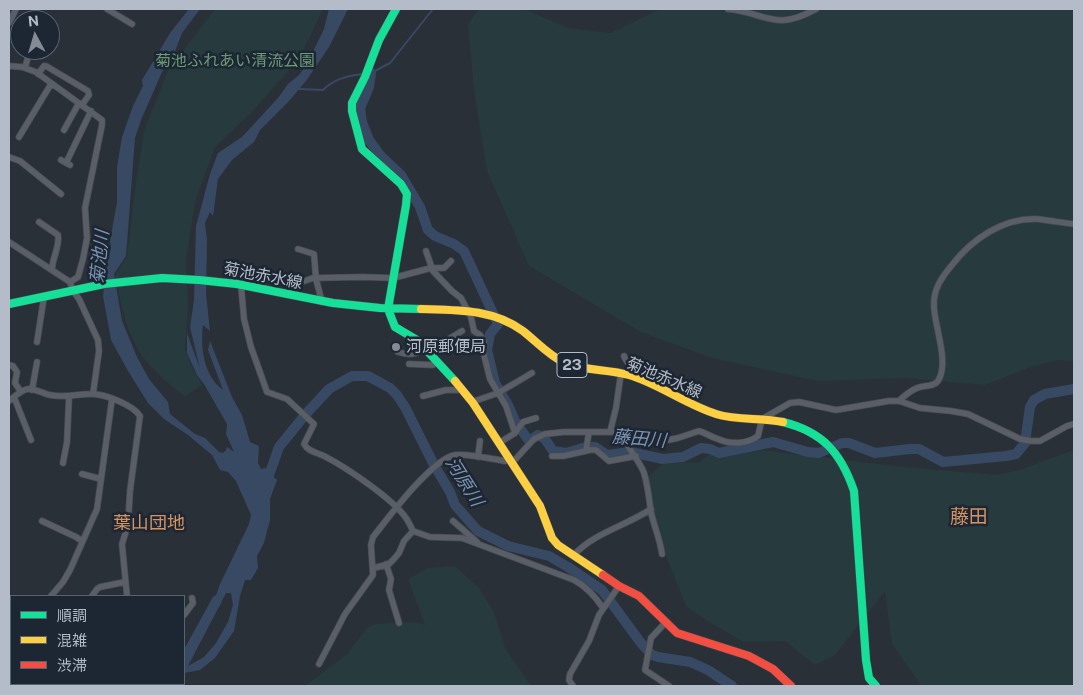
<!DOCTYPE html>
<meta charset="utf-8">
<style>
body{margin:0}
#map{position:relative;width:1083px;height:695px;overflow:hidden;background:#2a3038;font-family:"Public Sans","Noto Sans JP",sans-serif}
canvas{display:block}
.frame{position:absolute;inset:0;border:10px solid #b4bcc9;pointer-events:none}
.legend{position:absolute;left:10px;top:595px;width:175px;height:90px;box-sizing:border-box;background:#1d2633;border:1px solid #59626f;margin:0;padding:6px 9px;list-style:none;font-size:15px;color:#b4bcc9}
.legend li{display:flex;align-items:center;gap:10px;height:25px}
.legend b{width:25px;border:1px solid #59626f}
.north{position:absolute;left:10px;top:10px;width:50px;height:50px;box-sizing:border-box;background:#1d2633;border:1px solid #59626f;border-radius:50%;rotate:354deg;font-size:14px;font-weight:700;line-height:20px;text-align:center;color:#b4bcc9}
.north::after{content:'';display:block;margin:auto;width:18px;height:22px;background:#848b96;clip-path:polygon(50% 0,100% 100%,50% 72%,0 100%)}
</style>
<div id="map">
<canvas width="1083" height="695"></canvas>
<div class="frame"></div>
<ul class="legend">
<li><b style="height:6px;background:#16e098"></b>順調</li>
<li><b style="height:6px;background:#ffcf43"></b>混雑</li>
<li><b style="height:6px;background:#f24e42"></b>渋滞</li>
</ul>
<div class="north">N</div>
</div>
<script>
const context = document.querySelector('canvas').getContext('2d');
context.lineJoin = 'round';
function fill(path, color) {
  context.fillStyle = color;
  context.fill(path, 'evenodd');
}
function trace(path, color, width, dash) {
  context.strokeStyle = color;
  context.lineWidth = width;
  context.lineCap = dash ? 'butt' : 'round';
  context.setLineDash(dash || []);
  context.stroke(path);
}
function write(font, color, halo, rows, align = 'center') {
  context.font = font + ' "Public Sans","Noto Sans JP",sans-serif';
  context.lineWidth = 5;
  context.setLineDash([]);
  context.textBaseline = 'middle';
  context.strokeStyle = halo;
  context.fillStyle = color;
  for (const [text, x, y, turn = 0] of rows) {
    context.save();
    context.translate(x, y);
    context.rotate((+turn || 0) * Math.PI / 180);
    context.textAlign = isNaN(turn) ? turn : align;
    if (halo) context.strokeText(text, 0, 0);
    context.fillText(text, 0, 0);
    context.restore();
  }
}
fill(new Path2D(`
 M215 9H323L304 49 283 77 252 112 215 147 195 202 186 260 188 310 185 349 191 365 202 385 185 396C169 385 144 363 136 346 125 324 120 300 115 275L127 257 135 190 144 131 168 71Z
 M479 9H524L568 28 611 33 660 9H1074V361L1057 360 1030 367 985 385 905 378 818 381 712 358 641 332 529 266 487 171 474 90 468 24Z
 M760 450 894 466 998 475 1022 469 1074 450V686H926L921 685 892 644 885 591 835 655 815 665 785 641 744 642 711 623 686 606 666 556 645 479 663 464 700 462 709 454Z
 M455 566 479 588 494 612 505 648 531 686H305L346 655 367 628 375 624 415 622 425 625 408 579 428 568Z`), '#273a3e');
fill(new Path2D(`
 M189 9H200L182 33 174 54 162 72 141 120 135 138 126 256 114 274 122 321 137 357 149 379 168 402 170 414 195 434 205 438 219 452 223 453 226 450 227 447 234 452 226 434 227 424 204 384 197 375 187 353V333L200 369 190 327 194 300 196 226 210 174 218 153 242 137 278 98 288 84 299 75 307 64 324 29 329 9H348L329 47 306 81 289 101 260 130 254 142 232 160 218 179 213 216 210 212 205 223 207 240 206 294 210 331 203 325C200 348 204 376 223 390L208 350 210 341 232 397 242 415 250 442 259 446 258 463 261 469 265 468 277 480 270 499V520L264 543 257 556 258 568 251 580H245L240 596 234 631 215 658 200 670 184 673V658L204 630 220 584 249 524 251 515 236 481 228 472 220 470 212 455 188 435 164 419 148 403 128 371 111 340 103 296 106 269 111 247 110 241 117 202V167L122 137 133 106 143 86 142 80 170 33ZM226 593H231L233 605 228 622 216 643 204 657 188 666Z`), '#384963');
trace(new Path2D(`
 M369 74 390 63 433 9
 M299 89 323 90C334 79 347 76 362 74`), '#384963', 2);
trace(new Path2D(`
 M371 73 369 87 360 108 362 122 369 140 380 155 401 175 420 207 428 230 435 236 454 244 464 251 498 324 490 334 487 350 495 383 508 405 515 421 529 441 538 435 545 439 553 451 566 453 586 447H595L607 455 630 452 663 459 683 457 701 448 710 449 719 453 773 442 808 452 819 453 842 443H849L875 453 910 449H919L943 462 1006 456 1016 454 1025 443 1030 407 1034 400 1045 394 1074 389
 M266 484 279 447 305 415 329 389 352 376H368L390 388 397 395 405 407 433 463 450 492 455 505 478 531 508 546 549 556 568 567 602 590 641 643 652 655 658 657 690 662 708 670 732 686
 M184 660 217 600`), '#384963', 10);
const street = new Path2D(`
 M107 9 132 24
 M728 9C767 13 775 32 816 9
 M9 23 16 9
 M9 66 22 67 36 72 102 120V125L85 208 87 238 83 259 78 277 70 282
 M25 68 30 50
 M38 74 44 66H46L88 91 89 95 82 105
 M64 130 79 103
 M19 137 51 84
 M9 157 20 161 61 194
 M61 160 70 165
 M66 163 91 111
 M39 222 58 235C60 247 52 258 52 270
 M9 242 70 282 73 291 79 299 98 340 99 351 93 394
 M298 249 314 254 316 279 322 302
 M426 251 433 271 452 291 461 298 471 317 474 331 480 335 484 341V355L490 379 506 406 515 433 499 443
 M241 285 244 319 251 347 267 392 287 399 314 424 304 444C308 452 319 453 326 457 347 468 393 499 406 518 409 522 411 527 413 531L430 537 462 538 574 580C587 587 595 596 603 608
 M293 285 313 278 363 277 393 278 431 268H444L451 261
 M37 342 44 297
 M398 352C407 355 418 355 425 348
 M432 356 434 348 462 331
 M624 356C629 370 641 368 644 381
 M409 364 433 365 437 361
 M9 365 13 366 17 372 15 383 21 392
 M32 390 37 362
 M423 396 446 390H463
 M14 397 31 440
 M9 401C14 397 21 390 28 389 35 388 43 394 50 395 65 398 78 394 92 394 105 394 133 405 140 416L130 491 128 525 122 544 127 596
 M899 401C904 396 910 391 917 388 924 385 934 387 938 381 950 363 934 325 934 306 933 289 942 277 952 265 972 239 1003 218 1036 219 1049 220 1062 223 1074 224
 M472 402 498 393 532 373
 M610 432 616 408 621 373
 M622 432C622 441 640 461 644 473 648 486 649 499 651 512 654 526 660 539 662 554
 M515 433 523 422 536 418
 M586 450 589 432
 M552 456H563L590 450H596L609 461 636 456
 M478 457 480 441
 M63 463 67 442 69 397
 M512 463 534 439 545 434 564 432H622L668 440 678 438 699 431C706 433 711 437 718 439 731 445 747 444 758 436L762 419 790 403 799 402 836 410 889 401H899L920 408 951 411 968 414 1020 439 1031 441H1040L1067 426 1074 424
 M82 474 101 479
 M42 521 76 537 82 541
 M453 521 477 542
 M573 556C593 533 626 526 651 509
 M386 564 391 579 389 590 399 623
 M374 568 389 564 393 560 399 553 404 541 413 531
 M51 596 63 582 70 570 97 509 112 399
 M92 596 97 589 100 587 125 582
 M184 615 193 603 192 598
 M666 622 651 638 645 670 669 686
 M9 626 11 624
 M319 664 345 614 373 575 371 545 373 537C389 517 432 459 455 455 466 453 493 459 505 461L509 459
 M107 684 108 686 114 684
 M573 686 569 680 570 674 589 641 599 615 619 586`);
const fast = new Path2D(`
 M396 9 379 40 365 77 352 103V111L362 149 401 184 407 194 406 205 388 309 395 327 417 340 455 381
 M9 304 104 284 162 278 199 280 237 284 333 303 380 308 421 309
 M783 422C823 432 841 453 854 491L866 660 869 678 876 686`);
const slow = new Path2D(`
 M421 309C457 310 493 309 523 331 537 342 549 356 565 363 586 371 608 369 629 375 659 384 685 404 716 414 737 421 761 417 783 422
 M455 381 473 403 540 506 552 538 558 545 603 575`);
const jam = new Path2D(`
 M603 575 619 586 639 596 677 633 749 656 773 669 791 686`);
trace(street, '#484c53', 7);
trace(fast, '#484c53', 9);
trace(slow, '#484c53', 9);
trace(jam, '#484c53', 9);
trace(street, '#5a5e66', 5.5);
trace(fast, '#16e098', 8);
trace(slow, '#ffcf43', 8);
trace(jam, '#f24e42', 8);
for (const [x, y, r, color] of [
 [396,347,5,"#848b96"]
]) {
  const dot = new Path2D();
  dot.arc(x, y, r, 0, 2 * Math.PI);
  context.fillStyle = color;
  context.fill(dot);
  trace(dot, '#1d2633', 2);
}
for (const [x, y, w] of [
 [572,365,30]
]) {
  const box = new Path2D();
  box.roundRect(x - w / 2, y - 12.5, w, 25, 4);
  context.fillStyle = '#1d2633';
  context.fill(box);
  trace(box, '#b4bcc9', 1);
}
write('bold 15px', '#b4bcc9', null, [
 ["23",572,365]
]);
write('16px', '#6b9a76', '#1d2633', [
 ["菊池ふれあい清流公園",235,61]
]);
write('16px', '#b4bcc9', '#1d2633', [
 ["菊池赤水線",263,276,11],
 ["菊池赤水線",664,378,23]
]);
write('16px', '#b4bcc9', '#1d2633', [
 ["河原郵便局",406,347]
], 'left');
write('italic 18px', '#7c92b1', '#1d2633', [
 ["菊池川",100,257,-84],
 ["藤田川",639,439,5],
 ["河原川",464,482,58]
]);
write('18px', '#d59563', '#1d2633', [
 ["葉山団地",149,523]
]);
write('19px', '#d59563', '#1d2633', [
 ["藤田",969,517]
]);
</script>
